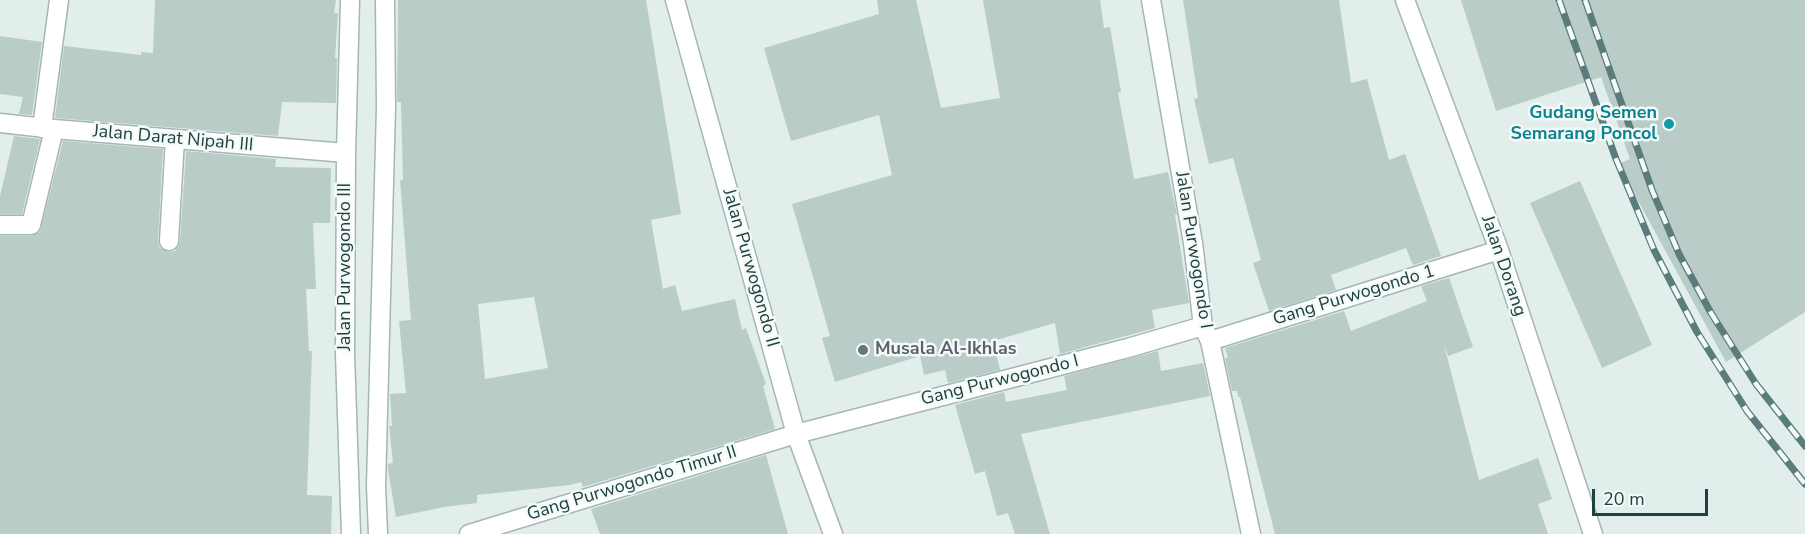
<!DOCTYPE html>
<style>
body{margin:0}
#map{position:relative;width:1805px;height:534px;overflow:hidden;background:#e2eeeb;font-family:"Nunito Sans",sans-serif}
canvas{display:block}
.scale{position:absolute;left:1592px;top:489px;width:116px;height:27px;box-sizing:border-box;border:3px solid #1f4140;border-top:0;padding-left:8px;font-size:18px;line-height:21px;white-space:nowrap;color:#1f4140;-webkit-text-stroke:4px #f3faf8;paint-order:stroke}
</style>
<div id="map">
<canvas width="1805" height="534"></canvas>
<div class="scale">20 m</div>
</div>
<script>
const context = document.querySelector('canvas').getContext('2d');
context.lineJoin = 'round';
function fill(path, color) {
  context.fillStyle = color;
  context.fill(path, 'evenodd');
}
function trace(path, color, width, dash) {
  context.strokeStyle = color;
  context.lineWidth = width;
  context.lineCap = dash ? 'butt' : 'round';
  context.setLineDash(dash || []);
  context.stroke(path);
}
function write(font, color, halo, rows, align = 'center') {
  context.font = font + ' "Nunito Sans",sans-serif';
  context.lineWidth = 5;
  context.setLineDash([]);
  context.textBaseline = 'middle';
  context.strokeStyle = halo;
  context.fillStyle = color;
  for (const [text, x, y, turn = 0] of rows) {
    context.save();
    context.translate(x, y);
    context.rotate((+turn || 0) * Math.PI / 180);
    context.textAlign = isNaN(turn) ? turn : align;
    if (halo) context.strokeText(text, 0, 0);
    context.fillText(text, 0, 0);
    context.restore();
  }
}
fill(new Path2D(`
 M155 0H336L334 13H338L335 58H337L336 103 282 102 278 136 55 118 64 46 141 55V52L153 53Z
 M398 0H646L681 214 651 220 663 289 675 285 682 311 735 299 742 330 746 328 766 384 763 386 775 429 583 487 581 482 570 485 477 495V503L444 507 396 517 388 470V464L393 463 389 426H392L390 394 406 393 399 321 411 320 400 180H403L401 102H397ZM534 297 548 368 485 379 478 304Z
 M877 0H916L941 108 1000 98 983 0H1100L1104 28 1110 27 1121 92 1118 93 1134 179 1168 172 1177 214 1175 215 1189 303 1152 310 1155 328 1060 354 1055 323 993 341 1000 370 948 383 945 370 924 375 920 356 835 382 822 338 830 336 792 204 892 175 879 115 791 141 764 48 879 14Z
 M1183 0H1339L1351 83 1367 79 1389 160 1405 154 1441 256 1413 265 1406 248 1331 275 1336 290 1269 311 1253 263 1261 260 1233 158 1209 164 1194 99 1198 98Z
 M1461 0H1805V312L1726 362 1618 164 1630 159 1601 77 1496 111Z
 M0 36 42 42 32 115 19 114 23 97 0 94Z
 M14 136 40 139 22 214H0V196Z
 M63 141 163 149 158 240 159 247 168 252 175 251 180 242 186 151 276 159 275 167 331 168 330 223H313L316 289H306L309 351H312L307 495 332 496 331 534H0V236H31L40 232Z
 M1580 181 1652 345 1602 368 1530 203Z
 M1449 278 1473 347 1448 356 1444 345 1479 480 1538 458 1552 499 1538 504 1548 534H1275L1240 397H1238L1237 391H1232L1225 358H1228L1225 348 1344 311 1351 331 1427 301 1421 286Z
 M1158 351 1161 371 1203 363 1210 396 1021 434 1050 534H1015L1008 513 997 516 985 471 975 474 955 405 1004 392 1006 402 1067 390 1064 376Z
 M766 455 788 534H600L591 509Z`), '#b9ccc8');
const minor = new Path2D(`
 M350 0 346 153 345 354 351 534
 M675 0 796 434 833 534
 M1151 0 1193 243 1203 326 1210 341 1251 534
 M1405 0 1499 250 1593 534
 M0 123 54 129 346 153
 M42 128 59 0
 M0 225H31L54 129
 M169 241 175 139
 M1210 341 1499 250
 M378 534 376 486 386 107 385 0
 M469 534 796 434 1128 348 1203 326`);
trace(minor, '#a4b7b4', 21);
trace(minor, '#fff', 18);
const rail = new Path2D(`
 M1559 0 1616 159 1654 250 1697 332 1747 411 1805 484
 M1585 0 1652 190 1679 254 1711 313 1756 384 1805 446`);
trace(rail, '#5a7c7b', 7);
trace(rail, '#f3faf8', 4.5, [14]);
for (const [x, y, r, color] of [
 [1669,124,6,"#0f9aa8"],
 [863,350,6,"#6b7280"]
]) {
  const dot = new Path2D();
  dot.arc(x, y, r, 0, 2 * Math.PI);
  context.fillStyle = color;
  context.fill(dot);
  trace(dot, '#f3faf8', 2);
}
write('bold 18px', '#0d838f', '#f3faf8', [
 ["Gudang Semen",1657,114],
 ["Semarang Poncol",1657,135]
], 'right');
write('18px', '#1f4140', '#f3faf8', [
 ["Jalan Darat Nipah III",173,139,5],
 ["Jalan Purwogondo I",1193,250,81],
 ["Jalan Dorang",1503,266,71],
 ["Jalan Purwogondo III",346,267,-90],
 ["Jalan Purwogondo II",750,268,74],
 ["Gang Purwogondo 1",1354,296,-17],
 ["Gang Purwogondo I",1000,381,-14],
 ["Gang Purwogondo Timur II",632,484,-17]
]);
write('bold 18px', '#5b616d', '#f3faf8', [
 ["Musala Al-Ikhlas",875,350]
], 'left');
</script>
